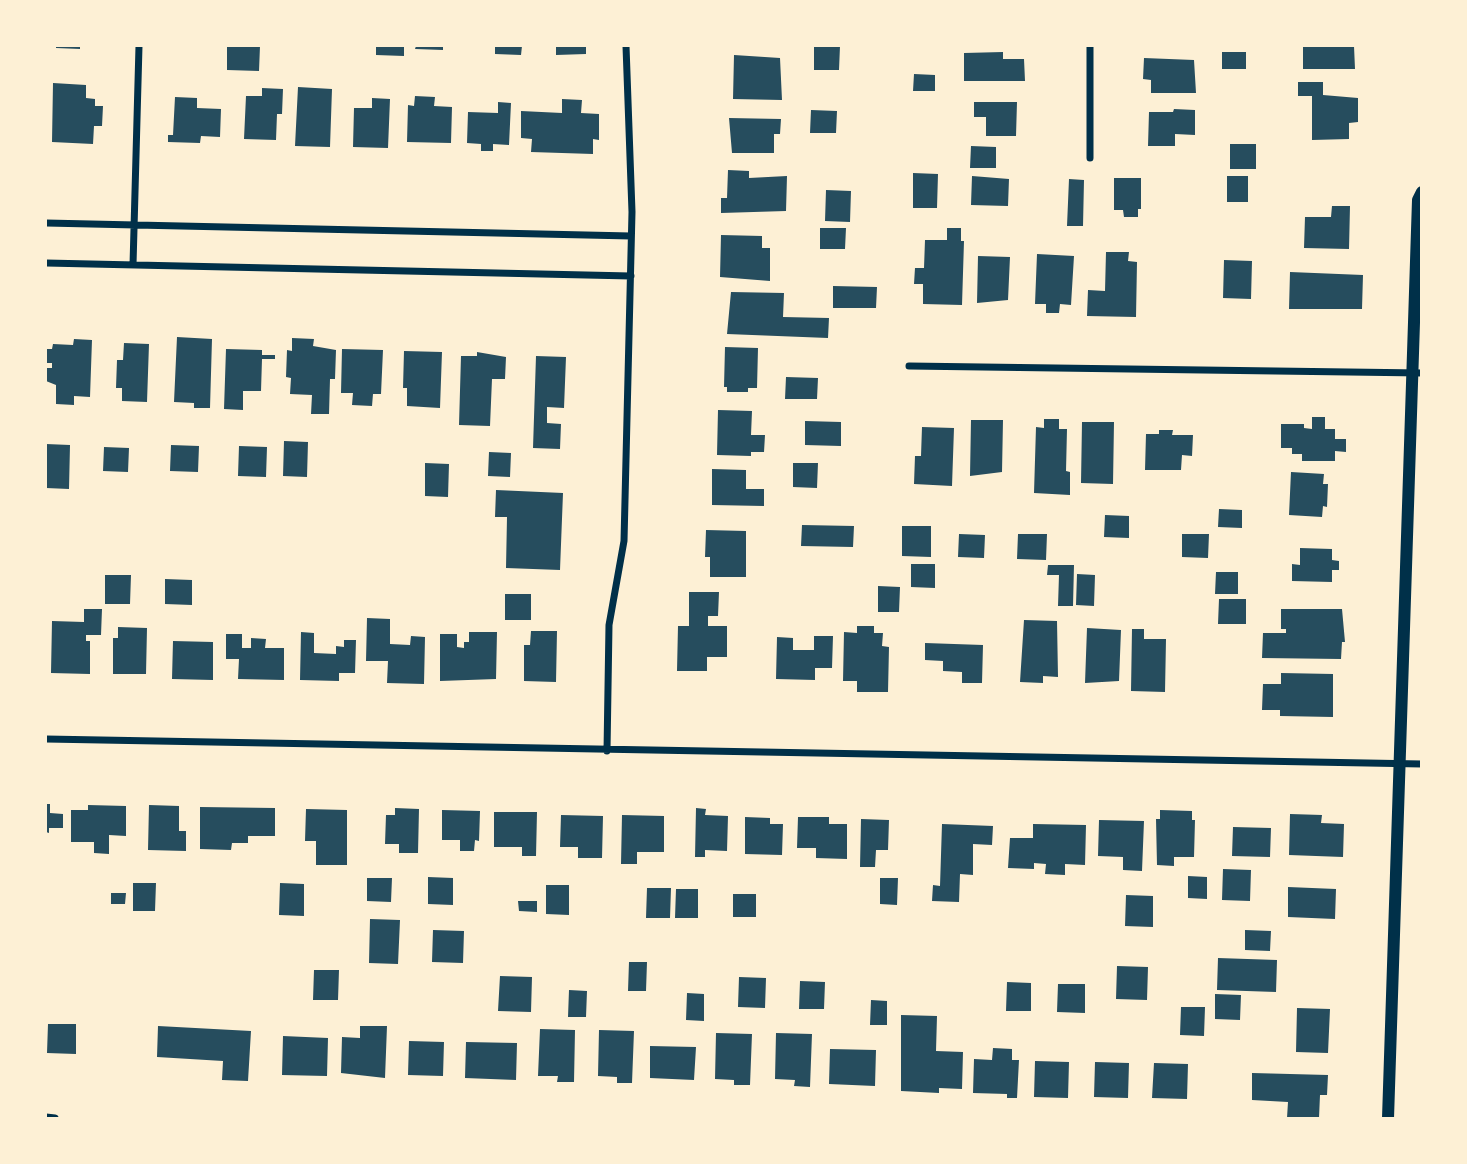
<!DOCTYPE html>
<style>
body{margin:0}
#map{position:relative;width:1467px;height:1164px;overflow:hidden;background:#fdf0d5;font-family:"Varela Round",sans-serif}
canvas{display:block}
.frame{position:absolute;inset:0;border:47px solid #fdf0d5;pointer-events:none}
</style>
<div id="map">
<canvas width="1467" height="1164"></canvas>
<div class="frame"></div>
</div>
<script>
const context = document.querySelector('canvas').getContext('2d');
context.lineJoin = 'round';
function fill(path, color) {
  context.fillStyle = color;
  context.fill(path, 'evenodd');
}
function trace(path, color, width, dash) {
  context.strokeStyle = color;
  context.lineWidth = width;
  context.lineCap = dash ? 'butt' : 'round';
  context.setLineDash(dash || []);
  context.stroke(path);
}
fill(new Path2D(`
 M56 46H80V49L56 48Z
 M227 46H260L259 71 227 70Z
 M376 46H404V56L376 55Z
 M416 46H443V50L415 49Z
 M495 46H522L521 55 495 54Z
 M556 46H586V54L556 55Z
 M814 46H840L839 70H814Z
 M1303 46H1354L1355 69H1303Z
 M1003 52V59H1024L1025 81H964V53Z
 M1222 52H1246V69H1222Z
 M734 55 780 58 782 100 733 99Z
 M1144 58 1194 60 1196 93H1151V80L1143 79Z
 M914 74 935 75V91H913Z
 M1298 82H1323V95L1358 98V122L1349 123V139L1312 140V96H1298Z
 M53 83 86 85V98L95 99V106H103L102 126H94L93 144 52 142Z
 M298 87 332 89 330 147 295 146Z
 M262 88 283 89 282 114H277L276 140 244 139 246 96H262Z
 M415 96 435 97 434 106 452 107 451 143 407 142 408 105 414 106Z
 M175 97 197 98V108L221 109 220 137 201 136 200 143 168 142V135H173Z
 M372 98 390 99 388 148 353 147 354 108H372Z
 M562 99 582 100 581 113 599 114V140L593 139V154L531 152 532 139 521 138V111L562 113Z
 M498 102 511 103 509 145 493 144V151H481V144L467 143 468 112 498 113Z
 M974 102H1017L1016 136H986V117H974Z
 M1174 109 1195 110V135L1175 134V146H1148L1149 112H1173Z
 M811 110 837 111 836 133H810Z
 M729 118 781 119 780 134H774V153H732Z
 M1230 144H1256V169H1230Z
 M971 146 996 147V168H970Z
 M728 170 749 171V178L787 176 786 211 721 213V198H727Z
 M913 173 938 174 937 208H913Z
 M972 176 1009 179 1008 206 971 205Z
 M1227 176H1248V202H1227Z
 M1114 178H1141V209H1138V217H1124L1123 210H1114Z
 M1069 179 1084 180 1083 226H1067Z
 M826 190 851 191 850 222 825 221Z
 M1332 206H1350L1349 249 1304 248 1305 217H1331Z
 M820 228H846L845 249H820Z
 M947 228H961V241H964L962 305 923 304V284H914L915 268H924L925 240H947Z
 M721 235 762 236V248H770V281L720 277Z
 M1106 252H1129L1128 261 1137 262 1136 317 1087 316 1088 290 1105 291Z
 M1037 254 1074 256 1071 305 1060 304 1059 313H1046V304H1035Z
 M978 256 1010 257 1008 300 977 303Z
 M1224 260 1252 261 1251 299 1223 298Z
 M1290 272 1363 275 1362 309H1289Z
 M833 286 877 287 876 308H833Z
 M731 292 784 293 783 317 829 318 828 338 727 334Z
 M177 337 212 339 210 408H194V403L174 402Z
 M292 338 314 339 313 346 336 350 335 379H330L329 414H311L312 395 290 394 291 378 286 377 287 350 292 351Z
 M74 339 92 340 90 397 74 396V405L56 404V385L46 381V368H52V363H46V349H52L53 344 73 345Z
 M124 343 149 344 147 402 122 401V388H116L117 360H123Z
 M725 347 758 348 757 388H748V392H727V387H724Z
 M226 349 262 350V355H275V359H262L261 391H243V410L224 409Z
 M342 349 383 350 381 394H373L372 406 352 405 353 393H341Z
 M404 351 442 352 440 408 407 406V388H403Z
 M477 352 506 357 505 379H492L490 426 459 425 461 356H477Z
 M536 356 566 357 564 408 547 407V423L561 424 560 449 533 448Z
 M786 377 818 378 817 399H785Z
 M718 410 752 411 751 435H765L764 452H751V456L717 455Z
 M1312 417H1325V429H1335V439H1346V452L1335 451V461H1302V454H1292V448H1281V424H1304V428L1312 429Z
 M1044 419H1059V429H1067L1066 471 1070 472V495L1034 493 1036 427 1044 428Z
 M971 420H1003L1002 472 970 476Z
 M805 421 841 422V446L805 445Z
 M1082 422H1114L1113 484 1081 483Z
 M922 427 954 428 952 486 914 484 915 456H921Z
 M1159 430H1173L1172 435H1193L1192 456 1182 455 1181 470H1145L1146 434H1159Z
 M284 441 308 442 307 477 283 476Z
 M46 444 70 445 69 489 46 488Z
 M171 445 199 446 198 472 170 471Z
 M239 446 267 447 266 477 238 476Z
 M104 447 129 448 128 472 103 471Z
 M489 452 511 453 510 477 488 476Z
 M425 463 449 464 448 497 425 496Z
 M793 463H818L817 488 793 487Z
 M712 469 746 470V489H764V506L712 505Z
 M1291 472 1324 474 1323 484H1328L1327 507 1323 506 1322 517 1289 515Z
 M496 490 563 493 560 570 506 568 507 517H495Z
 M1219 509 1242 510V528L1218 527Z
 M1105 515 1129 516V538L1104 537Z
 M802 525 854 526 853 547 801 546Z
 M902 526H931V557L902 556Z
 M706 530 746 531V577H710V557H705Z
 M959 534 985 535 984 558 958 557Z
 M1018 534H1047L1046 560 1017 559Z
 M1182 534H1209L1208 558 1182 557Z
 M1300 548 1332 549V560L1339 561V570H1332V582L1292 581V564L1300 565Z
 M911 564H935V588L911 587Z
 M1048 565H1074L1073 606H1058L1059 575H1047Z
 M1216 572H1238V594H1215Z
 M1077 574 1095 575 1094 606 1076 605Z
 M105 575H131L130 604H105Z
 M165 579 192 580V605L165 604Z
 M878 586 900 587 899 612H878Z
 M689 592H719L718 616H708V626H727V657H707V671H677L678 626H689Z
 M505 594H531V620H505Z
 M1219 599H1246V624H1218Z
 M84 609H102L101 635H86V641H90V674L51 673 52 621 84 622Z
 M1281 609H1342L1345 642H1342L1341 659 1262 658 1263 633H1286V629H1281Z
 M367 618 390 619V644L410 645 411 636 425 637 424 684 387 683 388 661H366Z
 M1024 620 1057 621 1058 677 1043 676V683L1020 682Z
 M857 626H874V633H883L882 646 889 647 888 692H857V681H843L844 632 857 633Z
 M118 627 147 628 146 674H113V638H118Z
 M1087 628 1121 630 1119 681 1085 683Z
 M1132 629H1144V639H1166L1165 692 1131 691Z
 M531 631H557L556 682 524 681V645H530Z
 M301 632 314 633V653L336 654V646L344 647V640H356L355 673H339V681L300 680Z
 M469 632H497L496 679 440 681V634H457V647L464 648V642H469Z
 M226 634H242V648H251V638L266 639 265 648H284V680L238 679 239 659H226Z
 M814 636H833L832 668H815V680L776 679 777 637 793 638V650H814Z
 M173 641 213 642V680L172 679Z
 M925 643 983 645 982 683H962V672L943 671V661L925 660Z
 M1281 673 1333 674V717L1280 716V710H1262L1263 684H1281Z
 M46 804H50V813L63 814V828H49V833L46 832Z
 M88 805 126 806V836L109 835V854L94 853V842H71V810H88Z
 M149 805 179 806V831H186V851L148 850Z
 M200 807 275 808V836H248V843H232L231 850 200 849Z
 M395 808 419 809 418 853H399V844H385L386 815H395Z
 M696 808 706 809 705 815 728 816 727 851 705 850V857H695Z
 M306 809 347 810V865H316V841H305Z
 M442 810 480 811 479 841 475 840 474 851H460V840H442Z
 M1160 810 1192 811V820H1195L1194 857H1174V866L1157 865 1156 819H1160Z
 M494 812H537L536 856H522V847H494Z
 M1290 814 1322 815 1321 823 1344 824 1343 857 1289 855Z
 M561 815 603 816 602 858H578V847H560Z
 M622 815 664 816V852H637V864H621Z
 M745 817 770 818V824H783L782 855 745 854Z
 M798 817H829V824H847V859L816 858V848H797Z
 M861 819 889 820 888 850H876L875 867H860Z
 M1099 820 1144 821 1142 871 1123 870V857L1098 856Z
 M942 824 993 826 992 845 973 844V875L960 874 959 902 932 901 933 885 940 886Z
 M1033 824 1086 825 1085 865 1065 864V875L1045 874 1046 864 1034 863V869L1008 868 1010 838H1033Z
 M1233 827 1271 828 1270 857 1232 856Z
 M1223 869 1251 870 1250 901 1222 900Z
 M1188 876 1207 877V899L1188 898Z
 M428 877 453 878V905L428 904Z
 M367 878H392L391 902 367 901Z
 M880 878H898L897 905 880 904Z
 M133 883H156L155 911H133Z
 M280 883 304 884V916L279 915Z
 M546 885H569V915L546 914Z
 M1288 887 1336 889 1335 919 1288 917Z
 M647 888H671L670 918H646Z
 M676 889H698V918H675Z
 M111 893H126L125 904H111Z
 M733 894H756V917H733Z
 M1126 895 1153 896V927L1125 926Z
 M518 901H537V912L519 911Z
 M370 919 400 920 398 964 369 963Z
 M433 930 464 931 463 963 432 962Z
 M1245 930 1271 931 1270 951 1245 950Z
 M1218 958 1277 960 1276 992 1217 990Z
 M629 962H647L646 991H628Z
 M1117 966 1148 967 1147 1000 1116 999Z
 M314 970H339L338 1000H313Z
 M500 976 532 977 531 1012 498 1011Z
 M739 977 766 978 765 1008 738 1007Z
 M800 981 825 982 824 1009H799Z
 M1007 982 1031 983V1011H1006Z
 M1058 984H1085V1013L1057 1012Z
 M569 990 587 991 586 1017H568Z
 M687 993 704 994V1021L686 1020Z
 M1215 994 1241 995 1240 1020 1215 1019Z
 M871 1000 887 1001V1025H870Z
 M1181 1007H1205L1204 1036 1180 1035Z
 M1297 1008 1330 1009 1328 1053 1296 1052Z
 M901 1015 937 1016 936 1051 963 1052 962 1089 939 1088V1093L901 1091Z
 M48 1024H76V1054L47 1053Z
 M158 1026 251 1031 248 1081 222 1080 223 1061 157 1057Z
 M360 1026H387L385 1078 341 1073 342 1037 360 1038Z
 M540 1029 575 1030 574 1082H557L558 1076H538Z
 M599 1030 634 1031 632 1083H617V1077L598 1076Z
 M716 1033 752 1034 750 1085H734V1080L715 1079Z
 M776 1033 812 1034 810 1087 794 1086 795 1080 775 1079Z
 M283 1036 328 1038 327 1076 282 1075Z
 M409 1041 444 1042 443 1076 408 1075Z
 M466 1042 517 1043 516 1080 465 1078Z
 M650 1046 696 1047 694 1080 650 1078Z
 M993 1048 1012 1049V1060H1019L1017 1098H1007V1094L973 1093 974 1059 992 1060Z
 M830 1049 876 1050 875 1086 829 1084Z
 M1035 1061 1069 1062 1068 1098 1034 1097Z
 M1095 1062 1129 1063 1128 1098 1094 1097Z
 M1154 1063 1188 1064 1187 1099 1152 1098Z
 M1252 1073 1328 1075 1327 1095H1320L1319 1118H1287L1288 1102 1252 1100Z`), '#264d5e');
trace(new Path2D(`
 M1090 46V158
 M46 223 631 236
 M46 263 631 276
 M133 265 139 46
 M909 366 1422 373
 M46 739 1422 764
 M607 751 609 625 624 541 632 212 626 46
 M46 1117 55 1118`), '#003049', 7);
trace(new Path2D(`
 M1388 1118 1418 200 1422 192`), '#003049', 12);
</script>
